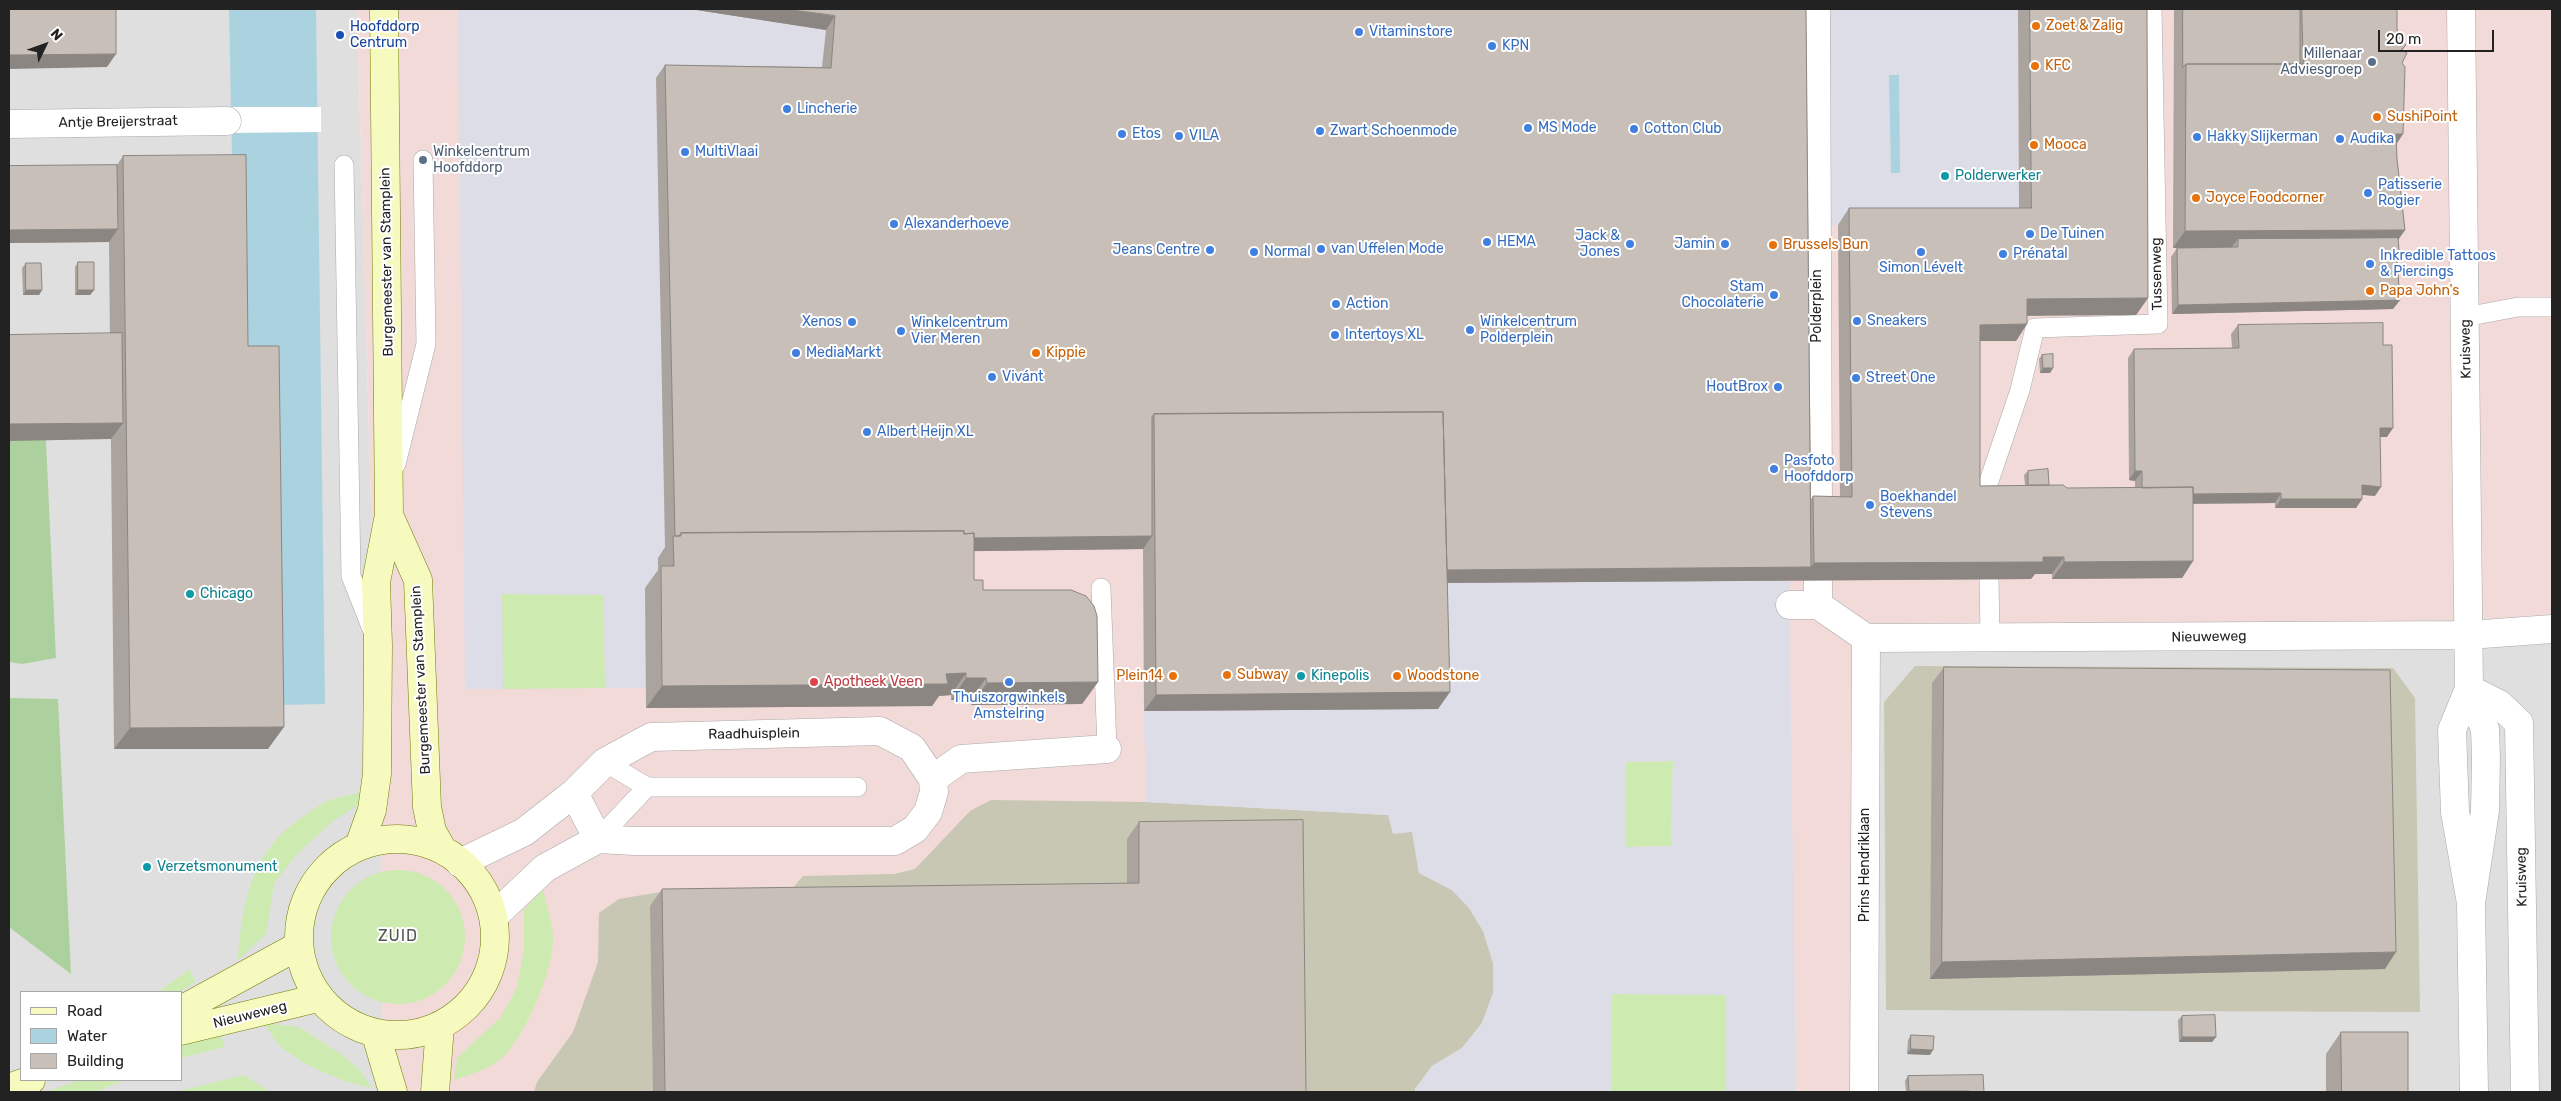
<!DOCTYPE html>
<meta charset="utf-8">
<style>
body{margin:0}
#map{position:relative;width:2561px;height:1101px;overflow:hidden;background:#f2efe9;font-family:Rubik,sans-serif}
canvas{display:block}
.frame{position:absolute;inset:0;border:10px solid #222;pointer-events:none}
.legend{position:absolute;left:20px;top:991px;width:162px;height:90px;box-sizing:border-box;background:#fff;border:1px solid #a7a7a7;margin:0;padding:6px 9px;list-style:none;font-size:15px;color:#222}
.legend li{display:flex;align-items:center;gap:10px;height:25px}
.legend b{width:25px;border:1px solid #a7a7a7}
.north{position:absolute;left:20px;top:20px;width:50px;height:50px;-webkit-text-stroke:4px #fff;paint-order:stroke;rotate:48deg;font-size:14px;font-weight:700;line-height:20px;text-align:center;color:#222}
.north::after{content:'';display:block;margin:auto;width:18px;height:22px;background:#222;clip-path:polygon(50% 0,100% 100%,50% 72%,0 100%)}
.scale{position:absolute;left:2378px;top:30px;width:116px;height:22px;box-sizing:border-box;border:2px solid #222;border-top:0;padding-left:6px;font-size:15px;line-height:18px;white-space:nowrap;color:#222;-webkit-text-stroke:4px #fff;paint-order:stroke}
</style>
<div id="map">
<canvas width="2561" height="1101"></canvas>
<div class="frame"></div>
<ul class="legend">
<li><b style="height:6px;background:#f7fabf"></b>Road</li>
<li><b style="height:14px;background:#aad3df"></b>Water</li>
<li><b style="height:14px;background:#c7bfb8"></b>Building</li>
</ul>
<div class="north">N</div>
<div class="scale">20 m</div>
</div>
<script>
const context = document.querySelector('canvas').getContext('2d');
context.lineJoin = 'round';
function fill(path, color) {
  context.fillStyle = color;
  context.fill(path, 'evenodd');
}
function trace(path, color, width, dash) {
  context.strokeStyle = color;
  context.lineWidth = width;
  context.lineCap = dash ? 'butt' : 'round';
  context.setLineDash(dash || []);
  context.stroke(path);
}
function write(font, color, halo, rows, align = 'center') {
  context.font = font + ' Rubik,sans-serif';
  context.lineWidth = 4;
  context.setLineDash([]);
  context.textBaseline = 'middle';
  context.strokeStyle = halo;
  context.fillStyle = color;
  for (const [text, x, y, turn = 0] of rows) {
    context.save();
    context.translate(x, y);
    context.rotate((+turn || 0) * Math.PI / 180);
    context.textAlign = isNaN(turn) ? turn : align;
    if (halo) context.strokeText(text, 0, 0);
    context.fillText(text, 0, 0);
    context.restore();
  }
}
fill(new Path2D(`
 M9 9H357L383 930 382 1092H9ZM21 992H181V1080H21Z
 M2552 617V1092H1868L1863 636Z`), '#e0dfdf');
fill(new Path2D(`
 M357 9H2552V617L1864 636 1868 1092H382L383 930Z`), '#f2dad9');
fill(new Path2D(`
 M1915 666 2393 668 2415 698 2420 1012 1886 1010 1884 702Z
 M991 800 1146 802 1388 815 1412 831 1419 873 1452 890 1469 908 1483 931 1493 963V993L1482 1023 1462 1048 1432 1066 1415 1089V1092H534L537 1082 573 1032 598 962 599 913 619 899 666 891 792 889 803 876 894 874 915 869 970 811Z`), '#c7c7b4');
fill(new Path2D(`
 M502 594 604 595 605 688 503 689Z
 M1673 761 1671 846 1626 847V762Z
 M367 791 361 803 333 821 296 855 274 884 266 934 238 960C242 901 252 848 307 814 314 809 322 803 330 800 342 796 355 794 367 791Z
 M331 937a67 67 0 1 1 134 0a67 67 0 1 1-134 0Z
 M543 889C546 905 554 926 553 942 552 973 526 1033 505 1055 492 1069 471 1074 454 1080L457 1058 501 1017 517 987 524 949V910Z
 M190 969 195 982 179 992H158Z
 M1612 994 1725 995 1726 1092H1612Z
 M264 1023 299 1027 341 1054 360 1070 372 1088C342 1082 303 1066 280 1046 274 1040 269 1030 264 1023Z
 M220 1034 225 1047 181 1058V1043Z
 M244 1075 270 1092H175Z
 M79 1080H126L95 1092H46Z`), '#cdebb0');
fill(new Path2D(`
 M9 420H45L56 658 22 664 9 662Z
 M9 698 58 699 71 974 9 927Z`), '#add19e');
fill(new Path2D(`
 M458 9H690L826 30 821 81 666 558 658 588 645 589 646 688H605L604 595 502 594 503 689H465Z
 M1797 9H2018L2019 224 1838 225 1817 227Z
 M1789 581 1796 1092H1726L1725 995 1612 994V1092H1415V1089L1432 1066 1462 1048 1482 1023 1493 993V963L1483 931 1469 908 1452 890 1419 873 1412 832 1393 834 1388 815 1146 802 1144 711 1438 709 1433 583ZM1673 761 1671 846 1626 847V762Z`), '#dddde8');
fill(new Path2D(`
 M229 9H316L325 704 280 705 236 357Z
 M1889 75H1899L1900 173H1891Z`), '#aad3df');
fill(new Path2D(`
 M228 107H321V132L227 133Z`), '#fff');
const lane = new Path2D(`
 M344 165 351 576 372 629
 M2465 317 2518 307H2552
 M396 464 426 344 423 160
 M1989 502 1988 484 2020 390 2035 328 2158 324 2152 9
 M1989 579 1990 636
 M1101 588 1107 749
 M605 762 647 787H857
 M598 839 647 787`);
const street = new Path2D(`
 M1816 9 1818 513
 M2461 9 2469 689 2485 729 2486 758 2485 811 2471 903
 M9 124 227 121
 M1790 605H1818V580
 M1818 605 1866 638
 M1866 638 2469 635 2552 629
 M2469 689 2499 704 2519 723 2525 1092
 M2469 689 2452 730 2455 812 2471 903 2474 1092
 M933 779 961 759 1107 749
 M574 793 598 839
 M460 863 524 832 574 793 605 762 651 737 880 731 912 748 933 779 934 792 928 812 915 829 895 841H634L598 839 545 868 494 916
 M1864 1092 1866 638`);
const secondary = new Path2D(`
 M389 515 418 580 427 807 432 831 441 847
 M299 937a98 98 0 1 1 196 0a98 98 0 1 1-196 0Z
 M359 846 372 810 377 774 378 645 376 582 389 515 384 9
 M181 1010 298 946
 M181 1031 318 998
 M376 1035 393 1092
 M9 1088 31 1080
 M435 1092 440 1026`);
trace(lane, '#a9a9a9', 20);
trace(street, '#a9a9a9', 29);
trace(secondary, '#707d05', 29);
trace(lane, '#fff', 19);
trace(street, '#fff', 28);
trace(secondary, '#f7fabf', 28);
fill(new Path2D(`
 M690 9H1806L1811 499 1813 496 1840 497 1838 225 1849 208H2019L2018 9H2147L2148 298 2136 315H2027V324L2016 341H1980V486L2025 485 2024 475 2028 471 2049 485 2067 488H2135V481L2129 480 2128 358 2134 349 2232 348 2231 334 2238 325 2383 345 2387 437H2380L2375 496 2362 495V499L2356 508H2275V503L2193 504V561L2182 578 2052 579V574H2035L2031 579 1447 583 1438 709 1144 711 1143 549 974 551V580L983 590 1098 682 1082 704 971 705V699L951 700V695L939 696 932 706 646 708 645 588 658 570V558L665 547 656 78 665 65 822 67 826 30Z
 M2174 9H2397V29L2400 39 2406 45 2402 51V63L2396 144 2397 159 2405 230 2398 240V264L2400 300 2393 309 2172 314 2171 257 2177 248H2173Z
 M123 156 248 346 268 749H114L109 242 9 243V166L117 165Z
 M78 262 94 290 90 295H75V267Z
 M26 263 42 290 39 295H23L22 268Z
 M2042 355 2053 368 2050 373H2040L2039 359Z
 M1944 667 2385 969 1930 979 1932 683Z
 M1139 822 1306 1092H653L650 906 662 889 1127 884V839Z
 M2182 1016 2216 1037 2212 1042H2179L2178 1020Z
 M2341 1032 2408 1092H2326V1054Z
 M1911 1035 1930 1055 1907 1054 1908 1040Z
 M1908 1076 1984 1092H1906L1905 1081Z`), '#aba49e');
fill(new Path2D(`
 M690 9H785L835 16 826 30Z
 M116 54 107 67 9 69V55Z
 M2396 134H2403L2392 151Z
 M118 229 109 242 9 243V230Z
 M2405 230 2393 247 2238 239 2231 248H2173L2185 231Z
 M26 290H42L39 295H23Z
 M78 290H94L90 295H75Z
 M2148 298 2136 315 2015 316 2027 299Z
 M2400 300 2393 309 2172 314 2178 305Z
 M2027 324 2016 341H1968L1980 325Z
 M2043 368H2053L2050 373H2040Z
 M123 423 111 439 9 441V424Z
 M2380 428H2393L2387 437H2374Z
 M2135 471H2142L2135 481 2129 480Z
 M2362 485 2381 487 2375 496 2356 494Z
 M2281 493 2275 503 2135 504 2142 495Z
 M2281 499H2362L2356 508H2275Z
 M1152 536 1143 549 674 555 677 541Z
 M2043 557H2064L2052 574H2035L2031 579 1433 583 1442 570 1811 567 1814 563Z
 M2193 561 2182 578 2052 579 2064 562Z
 M966 673 951 695 939 696 932 706 646 708 662 686Z
 M966 678H986L971 699 951 700Z
 M1098 682 1082 704 971 705 987 683Z
 M1450 692 1438 709 1144 711 1156 695Z
 M284 727 268 749H114L130 728Z
 M2396 952 2385 969 1930 979 1942 962Z
 M2182 1037H2216L2212 1042H2179Z
 M1911 1049 1933 1050 1930 1055 1907 1054Z
 M1909 1091H1969L1968 1092H1908Z`), '#8b8681');
const building = new Path2D(`
 M9 9H116V54L9 55Z
 M785 9H1806L1811 567 1447 570 1443 412 1154 414 1152 417V536L974 538V533L964 534V531L681 533 679 536H675L665 65 831 68 835 16Z
 M2030 9H2147L2148 298 2027 299V324L1980 325V486L2063 485 2067 488 2193 487V561L2064 562V557H2043V562L1814 563 1813 496 1852 497 1849 208H2031Z
 M2183 9H2300V64H2186L2183 67Z
 M2302 9H2397V29L2400 39 2406 45 2401 50 2407 53 2402 63 2405 67 2403 134H2396L2397 159 2405 230 2185 231 2186 64H2303Z
 M246 155 248 346H279L284 727 130 728 123 156Z
 M117 165 118 229 9 230V166Z
 M2398 238 2400 261H2397L2400 300 2178 305 2177 248 2238 247V239Z
 M78 262H94V290H78Z
 M26 263H41L42 290H26Z
 M2383 323V345H2392L2393 428H2380L2381 487 2362 485V499H2281V493L2193 494V487L2142 488V471H2135L2134 349 2239 348 2238 325Z
 M122 333 123 423 9 424V335Z
 M2053 354V368H2043L2042 355Z
 M1443 412 1450 692 1156 695 1154 414Z
 M2048 469 2049 485H2028V471Z
 M964 531V534L974 533V580H983V590H1071L1086 596 1094 606 1097 616 1098 682 987 683 986 678H966V673L946 674 948 684 662 686 661 566H674L673 536H681V533Z
 M1944 667 2390 670 2396 952 1942 962Z
 M1303 820 1306 1092H665L662 889 1139 883V822Z
 M2215 1015 2216 1037H2182V1016Z
 M2341 1032H2408V1092H2342Z
 M1911 1035 1934 1036 1933 1050 1911 1049Z
 M1983 1075 1984 1092H1969V1091H1909L1908 1076Z`);
fill(building, '#c7bfb8');
trace(building, '#8b8681', 1);
for (const [x, y, r, color] of [
 [2036,26,5,"#e8710a"],
 [1359,32,5,"#3f7fe0"],
 [340,35,5,"#1a4fb4"],
 [1492,46,5,"#3f7fe0"],
 [2372,62,5,"#5c6f8a"],
 [2035,66,5,"#e8710a"],
 [787,109,5,"#3f7fe0"],
 [2377,117,5,"#e8710a"],
 [1528,128,5,"#3f7fe0"],
 [1634,129,5,"#3f7fe0"],
 [1320,131,5,"#3f7fe0"],
 [1122,134,5,"#3f7fe0"],
 [1179,136,5,"#3f7fe0"],
 [2197,137,5,"#3f7fe0"],
 [2340,139,5,"#3f7fe0"],
 [2034,145,5,"#e8710a"],
 [685,152,5,"#3f7fe0"],
 [423,160,5,"#5c6f8a"],
 [1945,176,5,"#0f9aa8"],
 [2368,193,5,"#3f7fe0"],
 [2196,198,5,"#e8710a"],
 [894,224,5,"#3f7fe0"],
 [2030,234,5,"#3f7fe0"],
 [1487,242,5,"#3f7fe0"],
 [1630,244,5,"#3f7fe0"],
 [1725,244,5,"#3f7fe0"],
 [1773,245,5,"#e8710a"],
 [1321,249,5,"#3f7fe0"],
 [1210,250,5,"#3f7fe0"],
 [1254,252,5,"#3f7fe0"],
 [1921,252,5,"#3f7fe0"],
 [2003,254,5,"#3f7fe0"],
 [2370,264,5,"#3f7fe0"],
 [2370,291,5,"#e8710a"],
 [1774,295,5,"#3f7fe0"],
 [1336,304,5,"#3f7fe0"],
 [1857,321,5,"#3f7fe0"],
 [852,322,5,"#3f7fe0"],
 [1470,330,5,"#3f7fe0"],
 [901,331,5,"#3f7fe0"],
 [1335,335,5,"#3f7fe0"],
 [796,353,5,"#3f7fe0"],
 [1036,353,5,"#e8710a"],
 [992,377,5,"#3f7fe0"],
 [1856,378,5,"#3f7fe0"],
 [1778,387,5,"#3f7fe0"],
 [867,432,5,"#3f7fe0"],
 [1774,469,5,"#3f7fe0"],
 [1870,505,5,"#3f7fe0"],
 [190,594,5,"#0f9aa8"],
 [1227,675,5,"#e8710a"],
 [1173,676,5,"#e8710a"],
 [1301,676,5,"#0f9aa8"],
 [1397,676,5,"#e8710a"],
 [814,682,5,"#e0444e"],
 [1009,682,5,"#3f7fe0"],
 [147,867,5,"#0f9aa8"]
]) {
  const dot = new Path2D();
  dot.arc(x, y, r, 0, 2 * Math.PI);
  context.fillStyle = color;
  context.fill(dot);
  trace(dot, '#fff', 2);
}
write('14px', '#c56008', '#fff', [
 ["Zoet & Zalig",2046,26],
 ["KFC",2045,66],
 ["SushiPoint",2387,117],
 ["Mooca",2044,145],
 ["Joyce Foodcorner",2206,198],
 ["Brussels Bun",1783,245],
 ["Papa John's",2380,291],
 ["Kippie",1046,353],
 ["Subway",1237,675],
 ["Plein14",1163,676,"right"],
 ["Woodstone",1407,676]
], 'left');
write('14px', '#164399', '#fff', [
 ["Hoofddorp",350,27],
 ["Centrum",350,43]
], 'left');
write('14px', '#366cbe', '#fff', [
 ["Vitaminstore",1369,32],
 ["KPN",1502,46],
 ["Lincherie",797,109],
 ["MS Mode",1538,128],
 ["Cotton Club",1644,129],
 ["Zwart Schoenmode",1330,131],
 ["Etos",1132,134],
 ["VILA",1189,136],
 ["Hakky Slijkerman",2207,137],
 ["Audika",2350,139],
 ["MultiVlaai",695,152],
 ["Patisserie",2378,185],
 ["Rogier",2378,201],
 ["Alexanderhoeve",904,224],
 ["De Tuinen",2040,234],
 ["Jack &",1620,236,"right"],
 ["Jones",1620,252,"right"],
 ["HEMA",1497,242],
 ["Jamin",1715,244,"right"],
 ["van Uffelen Mode",1331,249],
 ["Jeans Centre",1200,250,"right"],
 ["Normal",1264,252],
 ["Prénatal",2013,254],
 ["Inkredible Tattoos",2380,256],
 ["& Piercings",2380,272],
 ["Simon Lévelt",1921,268,"center"],
 ["Stam",1764,287,"right"],
 ["Chocolaterie",1764,303,"right"],
 ["Action",1346,304],
 ["Sneakers",1867,321],
 ["Xenos",842,322,"right"],
 ["Winkelcentrum",1480,322],
 ["Polderplein",1480,338],
 ["Winkelcentrum",911,323],
 ["Vier Meren",911,339],
 ["Intertoys XL",1345,335],
 ["MediaMarkt",806,353],
 ["Vivánt",1002,377],
 ["Street One",1866,378],
 ["HoutBrox",1768,387,"right"],
 ["Albert Heijn XL",877,432],
 ["Pasfoto",1784,461],
 ["Hoofddorp",1784,477],
 ["Boekhandel",1880,497],
 ["Stevens",1880,513],
 ["Thuiszorgwinkels",1009,698,"center"],
 ["Amstelring",1009,714,"center"]
], 'left');
write('14px', '#4e5e75', '#fff', [
 ["Millenaar",2362,54],
 ["Adviesgroep",2362,70],
 ["Winkelcentrum",433,152,"left"],
 ["Hoofddorp",433,168,"left"]
], 'right');
write('14px', '#222', '#fff', [
 ["Antje Breijerstraat",118,122,-1],
 ["Burgemeester van Stamplein",387,262,-91],
 ["Tussenweg",2157,274,-91],
 ["Polderplein",1817,306,-90],
 ["Kruisweg",2466,349,-91],
 ["Nieuweweg",2209,637,-1],
 ["Burgemeester van Stamplein",421,680,-93],
 ["Raadhuisplein",754,734,-1],
 ["Prins Hendriklaan",1865,865,-90],
 ["Kruisweg",2522,877,-91],
 ["Nieuweweg",250,1015,-14]
]);
write('14px', '#0d838f', '#fff', [
 ["Polderwerker",1955,176],
 ["Chicago",200,594],
 ["Kinepolis",1311,676],
 ["Verzetsmonument",157,867]
], 'left');
write('14px', '#be3a42', '#fff', [
 ["Apotheek Veen",824,682]
], 'left');
context.letterSpacing = '1px';
write('16px', '#555', '#fff', [
 ["ZUID",398,936]
]);
context.letterSpacing = '0px';
</script>
